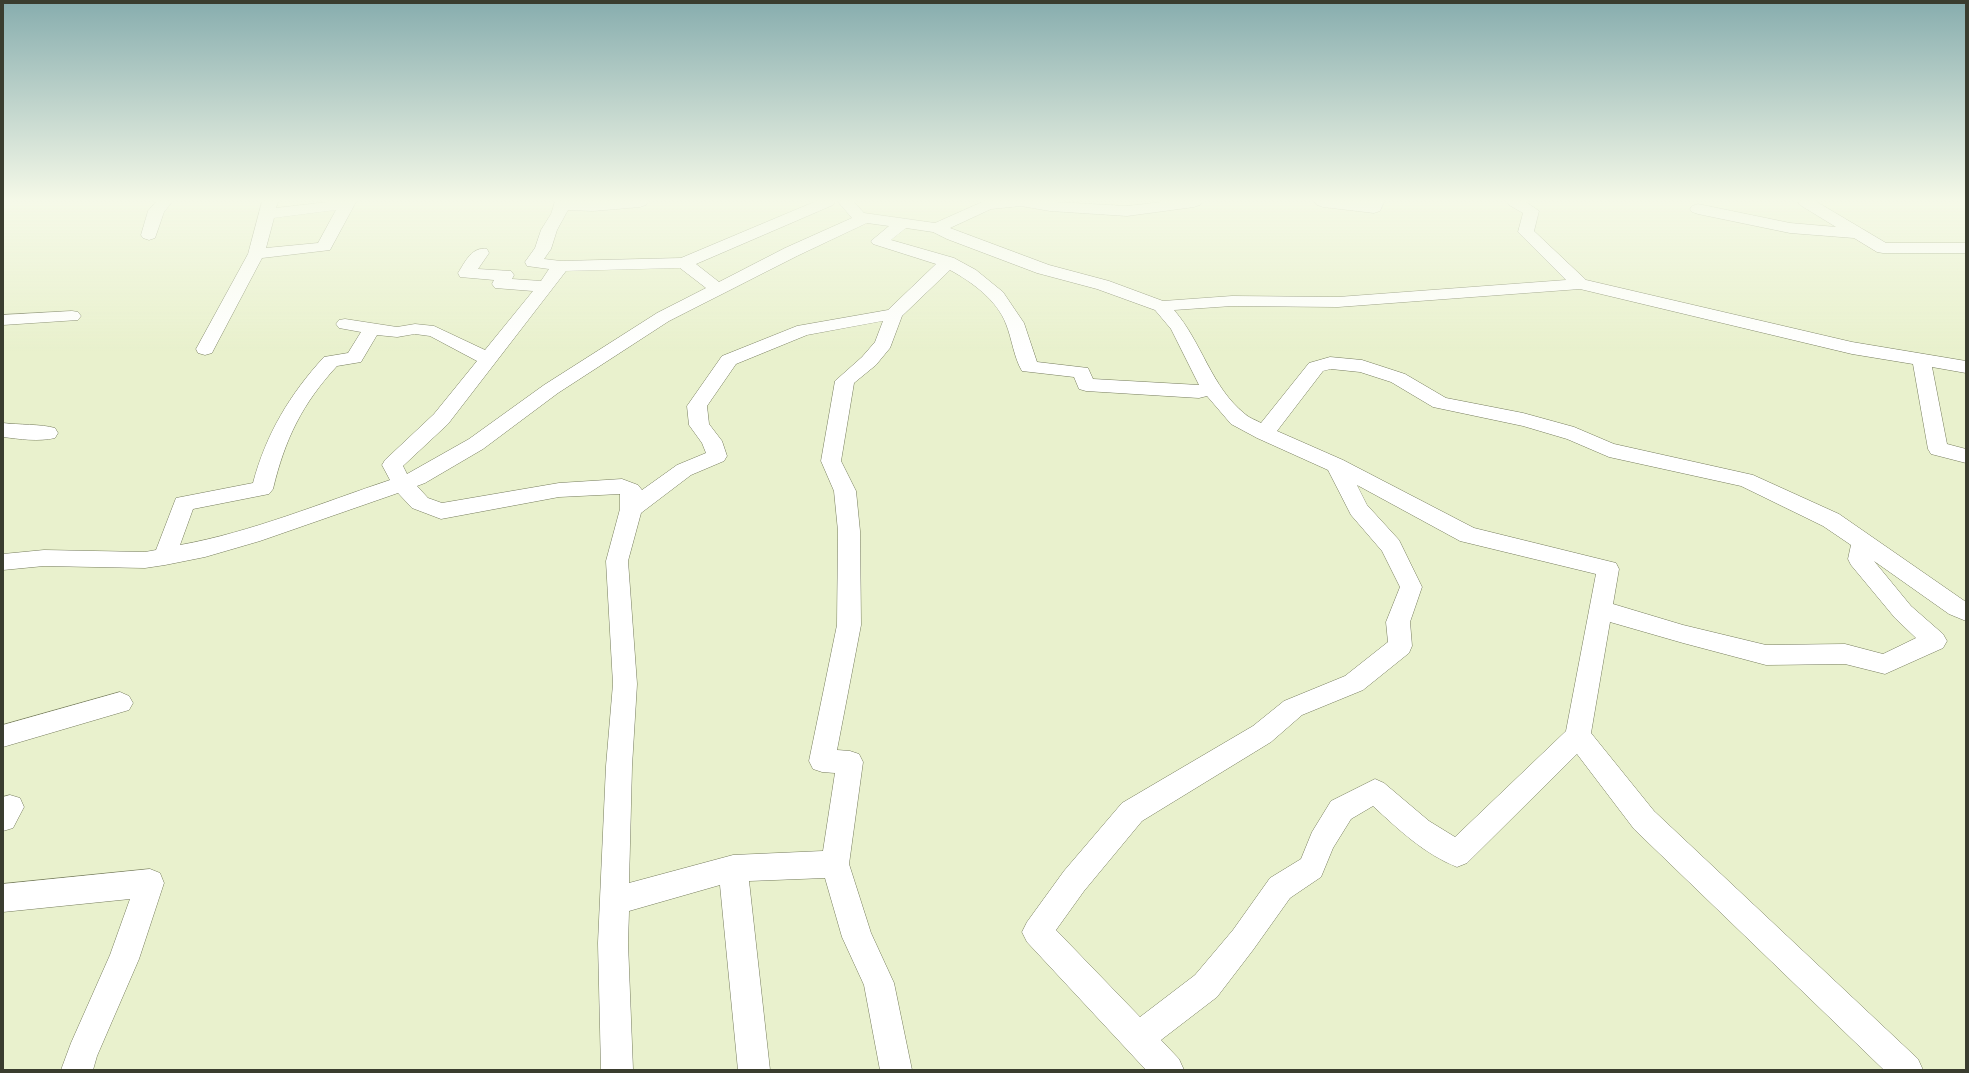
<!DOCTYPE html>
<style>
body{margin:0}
#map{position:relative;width:1969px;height:1073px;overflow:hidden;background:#e9f1cd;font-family:Karla,sans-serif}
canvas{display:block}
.frame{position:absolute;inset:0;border:4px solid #3a3d2f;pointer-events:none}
</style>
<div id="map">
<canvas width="1969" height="1073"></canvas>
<div class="frame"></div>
</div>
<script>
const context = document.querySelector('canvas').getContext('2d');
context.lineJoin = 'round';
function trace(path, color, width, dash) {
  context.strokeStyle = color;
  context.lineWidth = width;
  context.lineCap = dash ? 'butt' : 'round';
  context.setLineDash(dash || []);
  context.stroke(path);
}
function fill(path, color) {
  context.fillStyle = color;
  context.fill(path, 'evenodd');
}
const minor = new Path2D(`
 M156 202H172L164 212 155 238 149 240 143 238 141 235 148 211Z
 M262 202H278L276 208 327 202H356L330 250 262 258 214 349 212 353 205 355 198 353 196 349 248 254ZM336 210 318 243 266 248 274 218Z
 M555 202H648L646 205 640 207 593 211 568 210 557 230 551 249 544 259 561 261 681 258 814 202H835L833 205 696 264 719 282 785 248 852 218 838 202H854L864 213 935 223 982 202H1057L1127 206 1161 202H1202L1200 205 1194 207 1127 216 1050 211 1021 206 991 209 950 228 1049 265 1109 281 1163 301 1232 296 1338 297 1566 280 1518 232 1523 213 1509 205 1507 202H1526L1539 211 1534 231 1586 280 1852 342 1966 361V373L1932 367 1947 444 1966 449V463L1931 454 1928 449 1913 364 1852 354 1580 289 1338 307 1232 306 1174 310C1202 342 1211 387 1245 414 1249 418 1256 420 1261 423L1309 363 1330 357 1362 360 1405 374 1446 398 1523 413 1574 427 1614 444 1753 475 1839 514 1966 602V621L1949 614 1874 561 1911 606 1943 634 1947 641 1943 648 1885 674 1845 664 1766 665 1683 643 1610 622 1591 733 1654 811 1918 1059 1923 1070H1884L1634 829 1577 754 1467 863 1457 867C1424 854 1398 829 1373 806L1351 819 1333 848 1321 877 1290 898 1253 950 1217 997 1161 1040 1179 1059 1184 1070H1146L1027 942 1022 932 1027 922 1064 871 1122 803 1253 726 1284 701 1345 676 1388 642 1386 622 1400 587 1382 551 1351 515 1328 470 1257 438 1231 424 1207 396 1199 398 1086 391 1079 389 1074 377 1022 371C1014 358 1012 339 1006 324 997 300 972 282 950 270L902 316 890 348 876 365 854 383 841 461 856 491 860 531 861 625 837 750 850 751 859 754 863 762 849 864 871 933 894 983 912 1070H880L864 985 842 937 825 878 749 881 770 1070H738L720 885 629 911 628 943 633 1070H601L598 943 606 766 613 684 606 561 620 509V494L559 497 441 519 412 508 398 493 260 541 205 557 165 565 145 568 44 566 3 570V554L44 550 145 552 156 550 176 498 253 483C266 434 290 394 324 357L348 353 361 332 339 328 336 324 339 320 345 319 397 327 415 324 434 326 485 350 533 291 495 288 492 284 494 280 460 277 458 273C465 262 472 246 487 249L489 253 478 269 511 271 514 275 512 279 541 281 549 269 527 266 525 262 535 248 541 230 551 214ZM867 223 889 226 871 241 873 244 936 264 888 310 797 326 722 356 687 406 689 425 702 443 706 453 677 465 642 490 638 485 622 479 559 483 442 503 428 498 417 486 425 483 483 449 558 393 669 321 797 256ZM906 228 933 232 947 239 1037 273 1097 289 1155 310 1171 329 1199 385 1093 379 1088 368 1037 362 1024 323 1003 292 976 270 954 258 891 240ZM680 268 706 288 657 313 544 385 469 439 407 474 403 466 448 424 566 271ZM883 321 875 342 862 357 835 381 821 461 834 491 838 531 837 625 809 761 813 769 822 772 835 773 823 851 733 855 629 883 632 766 637 684 628 561 641 513 691 475 724 461 727 456 722 441 709 424 707 406 736 364 807 335ZM415 334 430 336 477 361 434 414 385 460 382 465 390 480C321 503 252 532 180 545L193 509 269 494 273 489C285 439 302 404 337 366L361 362 377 335 397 337ZM1331 369 1360 372 1391 382 1433 407 1523 426 1567 439 1609 457 1741 486 1823 526 1851 545 1848 559 1851 565 1895 618 1916 638 1883 654 1845 644 1766 645 1683 625 1613 604 1619 569 1616 563 1474 528 1343 460 1277 431 1323 371ZM1357 485 1460 541 1596 574 1566 731 1455 837 1429 821 1384 783 1375 779 1331 801 1312 832 1301 859 1270 878 1233 930 1195 975 1140 1017 1056 930 1084 891 1142 821 1271 742 1302 715 1363 690 1409 653 1412 646 1410 622 1422 587 1399 540 1367 505Z
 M1315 202H1384L1380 211 1374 213 1323 207 1317 205Z
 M1798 202H1817L1886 243H1966V253H1883L1877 252 1854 238 1790 233 1698 214 1692 212 1690 209 1692 206 1698 204 1790 223 1836 227 1800 205Z
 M72 311 78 312 81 316 78 320 3 325V315Z
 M3 423C19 425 41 424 55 428L58 433 55 438C38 442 20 439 3 437Z
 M120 692 129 696 133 703 129 710 3 747V725Z
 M10 795 20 798 24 807 13 828 3 831V797Z
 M150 869 160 873 164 883 139 959 97 1056 93 1070H61L71 1043 110 955 130 899 3 912V884Z`);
trace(minor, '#767c5d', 1);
fill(minor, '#fff');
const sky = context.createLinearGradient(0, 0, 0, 352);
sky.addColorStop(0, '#87adae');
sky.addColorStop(0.57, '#f5f9e8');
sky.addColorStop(1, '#f5f9e800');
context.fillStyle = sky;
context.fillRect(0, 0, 1969, 352);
</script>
